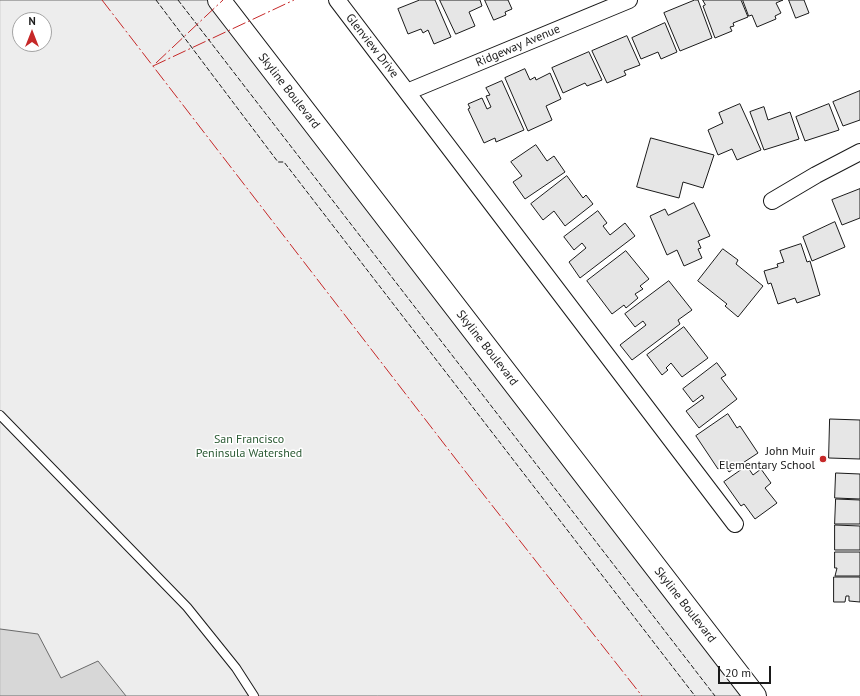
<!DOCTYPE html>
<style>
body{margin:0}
#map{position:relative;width:860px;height:696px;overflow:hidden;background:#fff;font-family:"PT Sans",sans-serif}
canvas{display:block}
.north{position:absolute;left:12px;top:12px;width:40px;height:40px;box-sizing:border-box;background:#fff;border:1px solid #a3a3a3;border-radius:50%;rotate:0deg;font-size:11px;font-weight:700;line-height:16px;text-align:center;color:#1a1a1a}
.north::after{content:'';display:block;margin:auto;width:14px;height:18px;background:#c62828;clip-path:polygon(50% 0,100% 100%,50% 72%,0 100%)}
.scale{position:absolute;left:718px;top:666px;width:53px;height:18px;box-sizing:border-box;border:2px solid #1a1a1a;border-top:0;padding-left:5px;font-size:12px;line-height:14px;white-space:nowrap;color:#1a1a1a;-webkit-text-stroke:3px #fff;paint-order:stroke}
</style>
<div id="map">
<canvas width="860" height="696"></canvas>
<div class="north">N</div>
<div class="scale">20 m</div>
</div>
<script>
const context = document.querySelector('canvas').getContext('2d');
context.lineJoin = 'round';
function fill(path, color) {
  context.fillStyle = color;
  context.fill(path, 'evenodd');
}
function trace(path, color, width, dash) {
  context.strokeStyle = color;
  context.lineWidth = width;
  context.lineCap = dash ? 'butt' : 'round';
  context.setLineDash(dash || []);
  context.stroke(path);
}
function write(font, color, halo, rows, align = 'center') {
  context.font = font + ' "PT Sans",sans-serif';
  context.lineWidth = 3;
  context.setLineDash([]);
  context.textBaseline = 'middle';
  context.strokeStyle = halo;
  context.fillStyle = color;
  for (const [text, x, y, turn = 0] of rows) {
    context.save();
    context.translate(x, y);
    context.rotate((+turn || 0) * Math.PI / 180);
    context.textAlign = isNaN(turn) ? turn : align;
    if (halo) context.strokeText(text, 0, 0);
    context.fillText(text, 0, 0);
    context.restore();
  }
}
const green = new Path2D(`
 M0 0H219L755 696H0ZM20 20H44V44H20Z`);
fill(green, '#ededed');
trace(green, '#6a6a6a', 1);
const water = new Path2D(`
 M0 629 38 634 61 678 98 661 126 696H0Z`);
fill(water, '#d7d7d7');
trace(water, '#6a6a6a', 1);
const building = new Path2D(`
 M420 0H435L451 37 434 44 428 30 423 33 421 29 408 34 398 9Z
 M440 0H480L482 6 469 12 475 26 456 34Z
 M485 0H508L512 9 505 12 506 15 494 20Z
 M695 0H698L712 38 680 51 664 13Z
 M703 0H741L748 17 733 23 734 26 730 27 732 31 715 38 703 6 705 5Z
 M743 0H783L776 3 781 13 775 16 776 19 757 27 752 15 749 16Z
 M789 0H804L809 13 796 18Z
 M665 23 677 52 661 59 658 52 641 59 632 38Z
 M627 36 640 65 624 71 626 75 607 83 592 51Z
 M589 52 602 80 587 86 585 83 563 93 552 68Z
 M525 69 530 80 535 77 536 80 550 73 561 99 546 106 552 120 528 131 505 78Z
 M502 81 524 130 496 142 495 138 484 143 468 109 470 108 468 104 482 98 487 109 491 107 486 96 490 95 486 88Z
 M860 91V120L843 126 833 102Z
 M740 104 761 150 737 160 732 149 718 155 708 130 723 123 719 113Z
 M829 104 839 130 805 141 796 117Z
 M764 107 768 120 790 112 799 139 764 150 750 112Z
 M651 138 714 155 703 188 683 182 679 198 637 187Z
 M536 145 547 161 554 156 565 172 525 199 513 182 522 176 511 162Z
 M567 176 583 198 586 195 593 204 565 226 554 211 543 220 531 204Z
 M860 189V218L842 225 832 200Z
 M694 203 710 236 698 241 701 248 698 249 702 258 684 266 677 250 667 255 650 216 665 209 668 215Z
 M598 211 607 223 603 226 610 235 625 223 635 236 580 278 569 262 586 248 582 243 574 250 564 237Z
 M835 222 845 247 812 261 803 237Z
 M801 244 807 262 810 261 820 295 797 303 795 298 778 304 771 283 768 284 764 271 778 267 777 264 784 262 780 251Z
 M723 249 738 260 736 264 763 286 738 317 725 306 727 304 698 281Z
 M626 251 649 279 640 286 643 289 635 294 638 298 626 308 624 305 612 314 587 281Z
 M669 281 692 310 678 320 680 324 632 360 620 345 646 325 643 321 635 327 625 314Z
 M684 327 708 358 682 377 671 363 666 368 668 370 662 375 647 355Z
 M717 363 726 375 721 378 737 399 699 428 686 411 704 398 702 395 693 402 683 389Z
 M728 414 737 428 740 426 758 453 729 472 724 465 718 469 696 436Z
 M830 419 860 420V459L829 458Z
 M747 466 753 475 761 469 771 483 765 488 777 503 755 519 744 504 741 506 724 482Z
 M836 473 860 474V499L835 498Z
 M836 499 860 500V524H835Z
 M835 525 860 526V550H835Z
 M835 552H860V576H835L837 568H835Z
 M834 577H860V602L849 601V596H846L845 602H834Z`);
fill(building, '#e6e6e6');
trace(building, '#1a1a1a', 1);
const service = new Path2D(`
 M0 415 187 607 236 668 254 696`);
const minor = new Path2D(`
 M337 0 735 524
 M407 92 629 0
 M772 201 816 175 860 152`);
const primary = new Path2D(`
 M219 0 755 696`);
trace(service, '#1a1a1a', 10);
trace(minor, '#1a1a1a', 18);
trace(primary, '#1a1a1a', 24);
trace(service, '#fff', 8);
trace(minor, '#fff', 16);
trace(primary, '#fff', 22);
trace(new Path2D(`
 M156 0 278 162H284L695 696
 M178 0 715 696`), '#1a1a1a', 1, [5, 2]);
trace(new Path2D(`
 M102 0 465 471 642 696
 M156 63 223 0
 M153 66 294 0`), '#c62828', 1, [14, 3, 2, 3]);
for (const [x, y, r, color] of [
 [823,459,4,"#c62828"]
]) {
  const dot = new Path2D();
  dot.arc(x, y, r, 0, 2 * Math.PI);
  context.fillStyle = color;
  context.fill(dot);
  trace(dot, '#fff', 1.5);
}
write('12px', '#1a1a1a', '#fff', [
 ["Glenview Drive",372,46,52],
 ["Ridgeway Avenue",518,46,-23],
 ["Skyline Boulevard",289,91,52],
 ["Skyline Boulevard",487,348,52],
 ["Skyline Boulevard",685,605,52]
]);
write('12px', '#2b5a34', '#fff', [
 ["San Francisco",249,440],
 ["Peninsula Watershed",249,454]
]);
write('12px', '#1a1a1a', '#fff', [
 ["John Muir",815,452],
 ["Elementary School",815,466]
], 'right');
</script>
